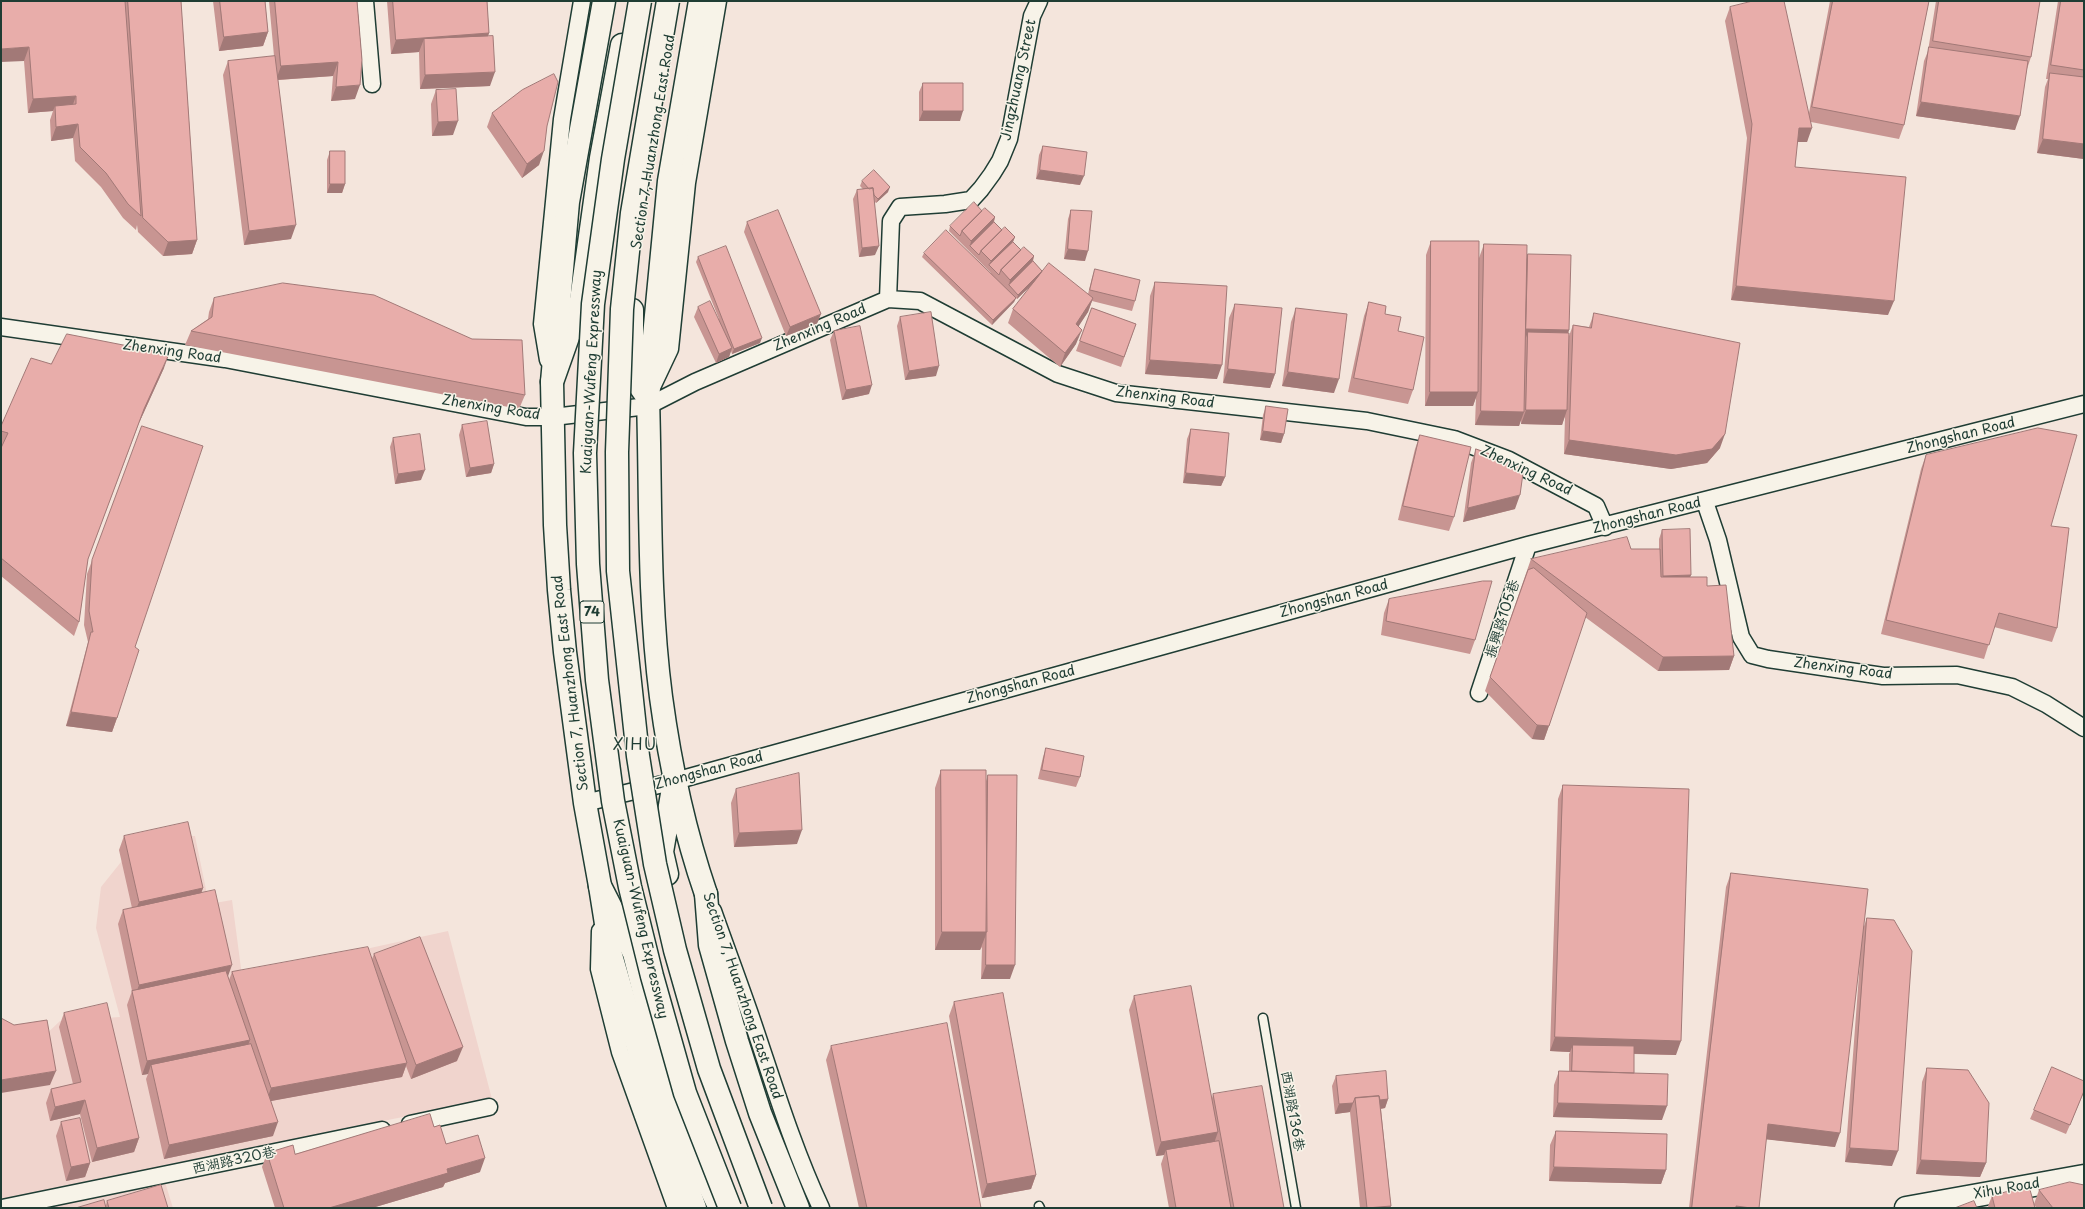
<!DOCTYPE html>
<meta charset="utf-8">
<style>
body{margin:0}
#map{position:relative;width:2085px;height:1209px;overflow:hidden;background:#f4e5dc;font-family:"Playpen Sans",sans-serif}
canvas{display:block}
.frame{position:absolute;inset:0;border:2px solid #1f3d34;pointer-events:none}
</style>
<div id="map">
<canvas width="2085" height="1209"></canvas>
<div class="frame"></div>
</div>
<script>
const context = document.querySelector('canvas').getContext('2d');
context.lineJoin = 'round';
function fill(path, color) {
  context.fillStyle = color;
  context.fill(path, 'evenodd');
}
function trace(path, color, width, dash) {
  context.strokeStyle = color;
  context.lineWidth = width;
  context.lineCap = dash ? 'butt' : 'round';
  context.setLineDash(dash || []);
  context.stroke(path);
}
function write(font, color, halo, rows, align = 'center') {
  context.font = font + ' "Playpen Sans","LXGW WenKai TC",sans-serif';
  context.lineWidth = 3;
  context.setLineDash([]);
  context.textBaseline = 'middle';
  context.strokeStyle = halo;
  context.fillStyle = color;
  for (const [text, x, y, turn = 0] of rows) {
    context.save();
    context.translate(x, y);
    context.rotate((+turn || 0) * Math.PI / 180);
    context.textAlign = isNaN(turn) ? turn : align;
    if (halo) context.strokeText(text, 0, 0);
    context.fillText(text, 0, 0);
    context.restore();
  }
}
fill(new Path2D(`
 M195 836 209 904 232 900 242 976 448 931 492 1099 160 1166 173 1208H1V1026L40 1040 60 1021 120 1017 96 928 101 887 141 837Z`), '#f0d4cd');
const lane = new Path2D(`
 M1263 1018 1296 1208
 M1039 1206 1040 1208`);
const street = new Path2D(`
 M365 1 372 84
 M888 299 891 221 900 207 945 204 971 200 981 189 992 174 1000 161 1009 139 1032 16 1039 1
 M1 327 225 359 526 417H553L648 406 695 382 888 299 920 301 1058 374 1116 393 1367 421 1454 439 1509 460 1596 506 1605 527
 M548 360 542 324 553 212 562 119 582 1
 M653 385 670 349 687 183 718 1
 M1705 502 1718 540 1741 637 1752 655 1768 659 1883 676 1957 675 2012 687 2046 704 2084 728
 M1479 693 1528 545
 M585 803 675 781 1528 545 2084 404
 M713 911C726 948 740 985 753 1023 774 1085 793 1148 821 1208
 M600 931 599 969 620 1052 676 1208
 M410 1124 489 1107
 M2 1208 382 1130`);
const secondary = new Path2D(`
 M622 45 601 158 581 300 552 382 555 525 559 590 565 652 585 803 600 886 634 953 661 1059 704 1175 720 1208
 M632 310V375L648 398C651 497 648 598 661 697 670 764 684 830 706 894
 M667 874 662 852 673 788
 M1906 1208 2084 1176`);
const highway = new Path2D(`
 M552 382 568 202 604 1
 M648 398 669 181 700 1
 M600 886 611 955 645 1072 695 1208
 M706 894 710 945 737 1041 760 1113 798 1208`);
trace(lane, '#1f3d34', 11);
trace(street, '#1f3d34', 19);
trace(secondary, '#1f3d34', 25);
trace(highway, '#1f3d34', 25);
trace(lane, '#f7f3e8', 8);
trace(street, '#f7f3e8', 16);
trace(secondary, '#f7f3e8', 22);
trace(highway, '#f7f3e8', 22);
const highwayBridge = new Path2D(`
 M640 1 613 159 593 304 585 453 588 564 597 680 613 801 630 887 652 976 685 1093 730 1208
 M668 1 632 213 622 309 617 452 618 571 638 756 655 864 675 950 709 1069 761 1208`);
trace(highwayBridge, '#1f3d34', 25, []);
trace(highwayBridge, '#f7f3e8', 22);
fill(new Path2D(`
 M1 1H181L197 240 192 254 163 256 138 232 137 225 136 230 123 218 101 187 75 161 73 138 51 141 50 120 53 111 28 113 24 61Z
 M213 1H265L268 32 263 46 219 51Z
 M269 1H357L355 99 331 101 333 76 278 80 291 239 244 245 223 75 228 61 274 56Z
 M387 1H487L489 33 488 36 490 86 420 89 419 52 391 54Z
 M1830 1H1929L1904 125 1899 139 1811 122 1807 142H1797L1795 167 1888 315 1731 300 1747 138 1725 21 1730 7 1809 113Z
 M1936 1H2040L2031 57 2027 69 2015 130 1916 116 1924 61 1928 51Z
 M2058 1H2084V159L2037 153 2045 87 2048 79H2046Z
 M923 83 960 121H919V92Z
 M436 90 453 135 432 136 431 104Z
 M492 113 547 126 539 165 522 178 487 127Z
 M1043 146 1080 185 1036 179 1039 155Z
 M330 151 345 184 342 193H327V160Z
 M862 181 888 192 876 203 875 202V255L859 257 853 199 857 190 863 189 860 186Z
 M1071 210 1085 261 1064 259 1068 219Z
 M982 211 995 217 994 222 1002 230 1015 237 1013 242 1021 250 1034 256 1033 261 1042 271 1088 294 1092 278 1095 269 1135 301 1132 311 1092 301 1088 312 1078 326 1076 344 1060 367 1008 323 1013 309 1033 283 1017 299 1016 298 1014 302 992 325 922 257 924 253 991 273 949 231 950 226Z
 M747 222 817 324 786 336 744 232Z
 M1431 241 1479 258 1484 244 1526 259 1528 254 1569 330 1568 333 1569 336 1573 325 1589 327 1594 313 1720 448 1707 463 1671 469 1564 454 1565 416 1562 425 1521 424V418L1519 426 1475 425 1476 397 1473 406H1425L1426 255Z
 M698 257 760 343 732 354 731 351 729 357 716 363 694 317 698 307 719 319 696 262Z
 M1155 282 1217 379 1145 374 1150 296Z
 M214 298 525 395 519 409 185 345 191 331 208 319 209 312Z
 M1369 302 1385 314 1398 331 1413 390 1408 404 1348 392 1364 316Z
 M1235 304 1275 374 1270 388 1223 383 1229 318Z
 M1092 308 1136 324 1121 367 1076 351Z
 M1296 308 1334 393 1282 386 1291 322Z
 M900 317 936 376 905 380 897 326Z
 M834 331 869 394 842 400 830 340Z
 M51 364 164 368 139 423 88 559 79 622 74 636 1 576V448L2 447H1V426Z
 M1266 406 1284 434 1281 443 1260 440 1263 415Z
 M462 425 494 464 491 473 466 477 459 435Z
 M142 426 135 647 117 718 112 732 66 726 88 642 84 625 87 574Z
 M1191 429 1225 477 1221 486 1183 483 1187 439Z
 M1420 435 1454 517 1449 531 1398 520 1415 449Z
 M393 438 421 480 395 484 390 447Z
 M1476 449 1515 509 1463 522 1471 463Z
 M1926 455 2051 526 2057 628 2052 642 1994 627 1984 659 1881 634 1921 469Z
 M1662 530 1691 575 1690 577 1707 586 1734 656 1729 670 1658 671 1585 617 1544 740 1532 739 1485 691 1531 559 1631 549H1659V539Z
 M1389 599 1475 640 1470 654 1381 635 1384 613Z
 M1046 748 1080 777 1076 787 1038 779 1043 757Z
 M941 770 986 781 988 775 1010 979H981L982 947 980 950H935V788Z
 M1563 785 1676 1055 1634 1054V1073L1662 1120 1553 1117 1554 1085 1559 1071H1569V1054L1570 1052 1550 1051 1558 799Z
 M736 789 797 844 734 847 731 803Z
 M124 836 203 888 201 893 229 980 232 972 372 959 374 954 457 1061 411 1079 406 1066 402 1077 270 1101 273 1136 164 1159 146 1079 148 1074 142 1075 127 1005 132 991 118 924 123 910 132 908 119 850Z
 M1731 873 1864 926 1867 918 1892 1166 1845 1162 1860 961 1835 1147 1766 1139 1759 1208H1689L1726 887Z
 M1134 996 1212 1098 1213 1094 1284 1208H1169L1161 1164 1164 1155 1156 1156 1129 1010Z
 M954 1002 1036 1175 1031 1189 982 1198 949 1016Z
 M64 1013 139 1138 134 1152 92 1162 80 1114 50 1121 46 1103 51 1089 73 1084 59 1027Z
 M831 1046 981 1208H859L826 1060Z
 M1927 1068 1986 1163 1980 1177 1916 1174 1922 1082Z
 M1336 1076 1388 1099 1385 1108 1381 1109 1391 1206 1390 1208H1360L1350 1112 1335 1114 1332 1086Z
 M2084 1092 2066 1134 2030 1119 2034 1110Z
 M61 1122 90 1163 85 1177 66 1181 56 1136Z
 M434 1127 446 1144 480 1172 445 1183 443 1187 372 1208H275L262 1167 267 1153 295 1154Z
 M1556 1131 1666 1170 1661 1184 1549 1181 1550 1145Z
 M2039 1190 2084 1208H2037L2034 1205 2035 1208H1989L1988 1206 1992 1196 2034 1204Z
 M107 1201 168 1208H76L106 1205Z`), '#c89592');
fill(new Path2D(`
 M268 32 263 46 219 51 224 37Z
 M489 33 484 47 424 39 419 52 391 54 396 40Z
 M29 47 24 61 1 62V49Z
 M338 62 333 76 276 80 281 66Z
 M495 72 490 86 420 89 425 75Z
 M360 85 355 99 331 101 336 87Z
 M76 96 71 110 55 106 53 111 28 113 33 99Z
 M1921 102 2020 116 2015 130 1916 116Z
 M923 111H963L960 121H919Z
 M458 121 453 135 432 136 438 122Z
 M78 124 73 138 51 141 56 127Z
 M1799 128H1812L1807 142H1794Z
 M2043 139 2084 144V159L2037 153Z
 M544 151 539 165 522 178 527 164Z
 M1040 170 1084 176 1080 185 1036 179Z
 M330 184H345L342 193H327Z
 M890 187 888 192 876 203 878 199Z
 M995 217 992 227 970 246 971 241Z
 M296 225 291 239 244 245 249 231Z
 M1015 237 1011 246 989 265 991 261Z
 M197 240 192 254 163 256 168 242Z
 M879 246 875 255 859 257 862 248Z
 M1068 249 1088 251 1085 261 1064 259Z
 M1034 256 1031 266 1009 285 1010 280Z
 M1042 271 1041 276 1017 299 1018 295Z
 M1736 286 1894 301 1888 315 1731 300Z
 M1016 298 1014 302 992 325 993 320Z
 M1093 298 1088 312 1071 338 1076 324Z
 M821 314 817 324 786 336 790 327Z
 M1526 329 1569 330 1564 344 1528 332 1524 343H1521Z
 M1082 330 1076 344 1060 367 1065 353Z
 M762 338 760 343 732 354 734 349Z
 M732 348 729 357 716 363 719 354Z
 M169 354 164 368 139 423 144 409Z
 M1150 360 1222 365 1217 379 1145 374Z
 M939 366 936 376 905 380 909 371Z
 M1228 369 1275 374 1270 388 1223 383Z
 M1288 372 1339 379 1334 393 1282 386Z
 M872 385 869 394 842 400 846 390Z
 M1430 392H1478L1473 406H1425Z
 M1526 410H1567L1562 425 1521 424Z
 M1481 411 1524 412 1519 426 1475 425Z
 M1263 431 1284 434 1281 443 1260 440Z
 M1725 434 1720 448 1707 463 1671 469 1564 454 1569 440Z
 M494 464 491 473 466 477 470 468Z
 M425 470 421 480 395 484 398 474Z
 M1186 473 1225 477 1221 486 1183 483Z
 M1520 495 1515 509 1463 522 1468 508Z
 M1691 575 1687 584 1660 585 1663 576Z
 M1734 656 1729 670 1658 671 1663 657Z
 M71 712 117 718 112 732 66 726Z
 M1537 725 1549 726 1544 740 1532 739Z
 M802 830 797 844 734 847 739 833Z
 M203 888 198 902 133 916 139 902Z
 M942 932H987L980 950H935Z
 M232 965 227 979 134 999 139 985Z
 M986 965H1015L1010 979H981Z
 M1555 1037 1681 1041 1676 1055 1573 1052V1045L1570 1052 1550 1051Z
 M250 1040 245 1054 151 1065 148 1074 142 1075 147 1061Z
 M463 1047 457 1061 411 1079 416 1065Z
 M407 1063 402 1077 266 1102 271 1088Z
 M56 1071 50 1085 1 1093V1080Z
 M1388 1099 1385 1108 1357 1112 1356 1103Z
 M85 1100 80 1114 50 1121 55 1107Z
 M1353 1103 1350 1112 1335 1114 1339 1104Z
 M1558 1103 1667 1106 1662 1120 1553 1117Z
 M278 1122 273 1136 164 1159 169 1145Z
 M1768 1124 1840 1133 1835 1147 1763 1139Z
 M1218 1132 1213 1146 1166 1150 1164 1155 1156 1156 1161 1142Z
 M139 1138 134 1152 92 1162 97 1148Z
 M1850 1148 1898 1151 1892 1166 1845 1162Z
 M485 1158 480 1172 445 1183 443 1187 372 1208H329L447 1169Z
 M1921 1160 1986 1163 1980 1177 1916 1174Z
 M90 1163 85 1177 66 1181 71 1167Z
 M1554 1167 1666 1170 1661 1184 1549 1181Z
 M1036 1175 1031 1189 982 1198 987 1184Z
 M1391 1206 1390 1208H1371Z
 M1736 1206 1751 1208H1735Z`), '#a27977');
const building = new Path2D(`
 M1 1H125L141 216 128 204 106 173 80 147 78 124 56 127 55 106 76 104V96L33 99 29 47 1 49Z
 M128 1H181L197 240 168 242 143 218Z
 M220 1H265L268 32 224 37Z
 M275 1H357L362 60 360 85 336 87 338 62 281 66Z
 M393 1H487L489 33 396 40Z
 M1753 1H1784L1812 128H1799L1795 167 1906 177 1894 301 1736 286 1752 124 1730 7Z
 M1833 1H1929L1904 125 1812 107Z
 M1939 1H2040L2031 57 1933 41Z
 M2061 1H2084V70L2051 65Z
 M493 36 495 72 425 75 424 39Z
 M1929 47 2028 61 2020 116 1921 102Z
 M275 56 296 225 249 231 228 61Z
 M2050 73 2084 77V144L2043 139Z
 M554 74 558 82 547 126 544 151 527 164 492 113 522 90Z
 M923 83H963V111H923Z
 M456 89 458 121 438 122 436 90Z
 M1043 146 1087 152 1084 176 1040 170Z
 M330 151H345V184H330Z
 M874 170 890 187 878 199 874 195 873 188 869 189 862 181Z
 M873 188 879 246 862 248 857 190Z
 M974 202 982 211 962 231 960 236 950 226Z
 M985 208 995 217 971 241 962 231Z
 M778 210 821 314 790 327 747 222Z
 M1071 210 1092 211 1088 251 1068 249Z
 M994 222 1002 230 981 251 979 255 970 246Z
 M1005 227 1015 237 991 261 981 251Z
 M946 230 1016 298 993 320 924 253Z
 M1431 241H1479L1478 392H1430Z
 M1013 242 1021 250 1001 270 999 275 989 265Z
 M1484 244 1527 245 1524 412 1481 411Z
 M726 246 762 338 734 349 698 257Z
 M1024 247 1034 256 1010 280 1001 270Z
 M1528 254 1571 255 1569 330 1526 329Z
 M1033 261 1042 271 1018 295 1009 285Z
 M1049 263 1093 298 1076 324 1082 330 1065 353 1013 309Z
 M1095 269 1140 280 1135 301 1090 290Z
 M1155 282 1227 286 1222 365 1150 360Z
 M283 283 374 295 472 339 522 340 525 395 191 331 212 317 214 298Z
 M710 301 732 348 719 354 698 307Z
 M1369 302 1386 306 1385 314 1401 317 1398 331 1424 337 1413 390 1354 378Z
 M1235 304 1282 308 1275 374 1228 369Z
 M1092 308 1136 324 1124 357 1080 341Z
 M1296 308 1347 314 1339 379 1288 372Z
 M931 312 939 366 909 371 900 317Z
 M1594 313 1740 343 1725 434 1712 449 1676 455 1569 440 1573 325 1591 328Z
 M860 326 872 385 846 390 834 331Z
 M1528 332 1569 333 1567 410H1526Z
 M67 334 169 354 144 409 88 559 79 622 1 558V448L8 433 1 431V426L31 358 51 364Z
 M1266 406 1288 409 1284 434 1263 431Z
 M487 421 494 464 470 468 462 425Z
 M142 426 203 446 135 647 139 650 117 718 71 712 91 632H93L89 611 92 560Z
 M2038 428 2077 435 2051 526 2069 528 2057 628 1999 613 1989 645 1886 620 1926 455Z
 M1191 429 1229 433 1225 477 1186 473Z
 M420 434 425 470 398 474 393 438Z
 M1420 435 1471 447 1454 517 1403 506Z
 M1476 449 1524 466 1520 495 1468 508Z
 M1690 529 1691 575 1663 576 1662 530Z
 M1627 537 1631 549H1660L1661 577H1707V586L1726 585 1734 656 1663 657 1531 559Z
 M1534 568 1587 613 1549 726 1537 725 1490 677 1528 570Z
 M1483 581H1492L1475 640 1386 621 1389 599Z
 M1046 748 1084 756 1080 777 1042 770Z
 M941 770H986L987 932H942Z
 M799 773 802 830 739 833 736 789Z
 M988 775H1017L1015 965H986Z
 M1563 785 1689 789 1681 1041 1555 1037Z
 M188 822 203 888 139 902 124 836Z
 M1731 873 1868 889 1840 1133 1768 1124 1759 1208H1751L1736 1206V1208H1692Z
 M215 890 232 965 139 985 123 910Z
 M1867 918 1894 920 1912 951 1898 1151 1850 1148Z
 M420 937 463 1047 416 1065 374 954Z
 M368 947 407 1063 271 1088 232 972Z
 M226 971 250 1040 147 1061 132 991Z
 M1191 986 1218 1132 1161 1142 1134 996Z
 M1003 993 1036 1175 987 1184 954 1002Z
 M107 1003 139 1138 97 1148 85 1100 55 1107 51 1089 81 1082 64 1013Z
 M1 1018 14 1025 47 1020 56 1071 1 1080Z
 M947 1023 981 1208H867L831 1046Z
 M251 1044 278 1122 169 1145 151 1065Z
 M1573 1045 1634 1046V1073L1572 1071Z
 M2052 1067 2084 1081V1091L2070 1125 2034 1110Z
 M1927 1068 1968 1070 1989 1103 1986 1163 1921 1160Z
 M1386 1071 1388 1099 1380 1100 1379 1096 1355 1098 1353 1103 1339 1104 1336 1076Z
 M1559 1071 1668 1074 1667 1106 1558 1103Z
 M1262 1086 1284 1208H1234L1213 1094Z
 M1379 1096 1391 1206 1367 1208 1355 1098Z
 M430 1114 434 1127 440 1125 446 1144 478 1135 485 1158 447 1169 448 1173 329 1208H284L267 1153 293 1145 295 1154Z
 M80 1118 90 1163 71 1167 61 1122Z
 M1556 1131 1667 1134 1666 1170 1554 1167Z
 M1219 1141 1231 1208H1176L1166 1150Z
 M2070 1182 2084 1185V1208H2053L2039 1190Z
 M161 1185 168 1208H109L107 1201Z
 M2029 1186 2035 1208H1995L1992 1196Z
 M104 1200 106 1208H76Z
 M1974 1201 1977 1208H1955Z`);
fill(building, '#e8adaa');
trace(building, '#a27977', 1);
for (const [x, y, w] of [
 [592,612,24]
]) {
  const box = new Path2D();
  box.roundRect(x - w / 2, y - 11, w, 22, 3);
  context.fillStyle = '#f7f3e8';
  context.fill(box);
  trace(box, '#1f3d34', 1);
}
write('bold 13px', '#1f3d34', null, [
 ["74",592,612]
]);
write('14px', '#1f3d34', '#f7f3e8', [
 ["Jingzhuang Street",1019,80,-78],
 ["Section 7, Huanzhong East Road",654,142,-81],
 ["Zhenxing Road",820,328,-23],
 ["Zhenxing Road",172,352,8],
 ["Kuaiguan-Wufeng Expressway",592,372,-87],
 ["Zhenxing Road",1165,398,7],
 ["Zhenxing Road",491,408,9],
 ["Zhongshan Road",1961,436,-14],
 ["Zhenxing Road",1526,471,25],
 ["Zhongshan Road",1647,516,-14],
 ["Zhongshan Road",1334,599,-15],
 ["振興路105巷",1503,619,-72],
 ["Zhenxing Road",1843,669,7],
 ["Section 7, Huanzhong East Road",571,683,-97],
 ["Zhongshan Road",1021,685,-15],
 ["Zhongshan Road",709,771,-15],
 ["Kuaiguan-Wufeng Expressway",640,919,77],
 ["Section 7, Huanzhong East Road",742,996,71],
 ["西湖路136巷",1292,1111,80],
 ["西湖路320巷",234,1161,-12],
 ["Xihu Road",2007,1189,-10]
]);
context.letterSpacing = '1px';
write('16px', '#1f3d34', '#f7f3e8', [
 ["XIHU",635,746]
]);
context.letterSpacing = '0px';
</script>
